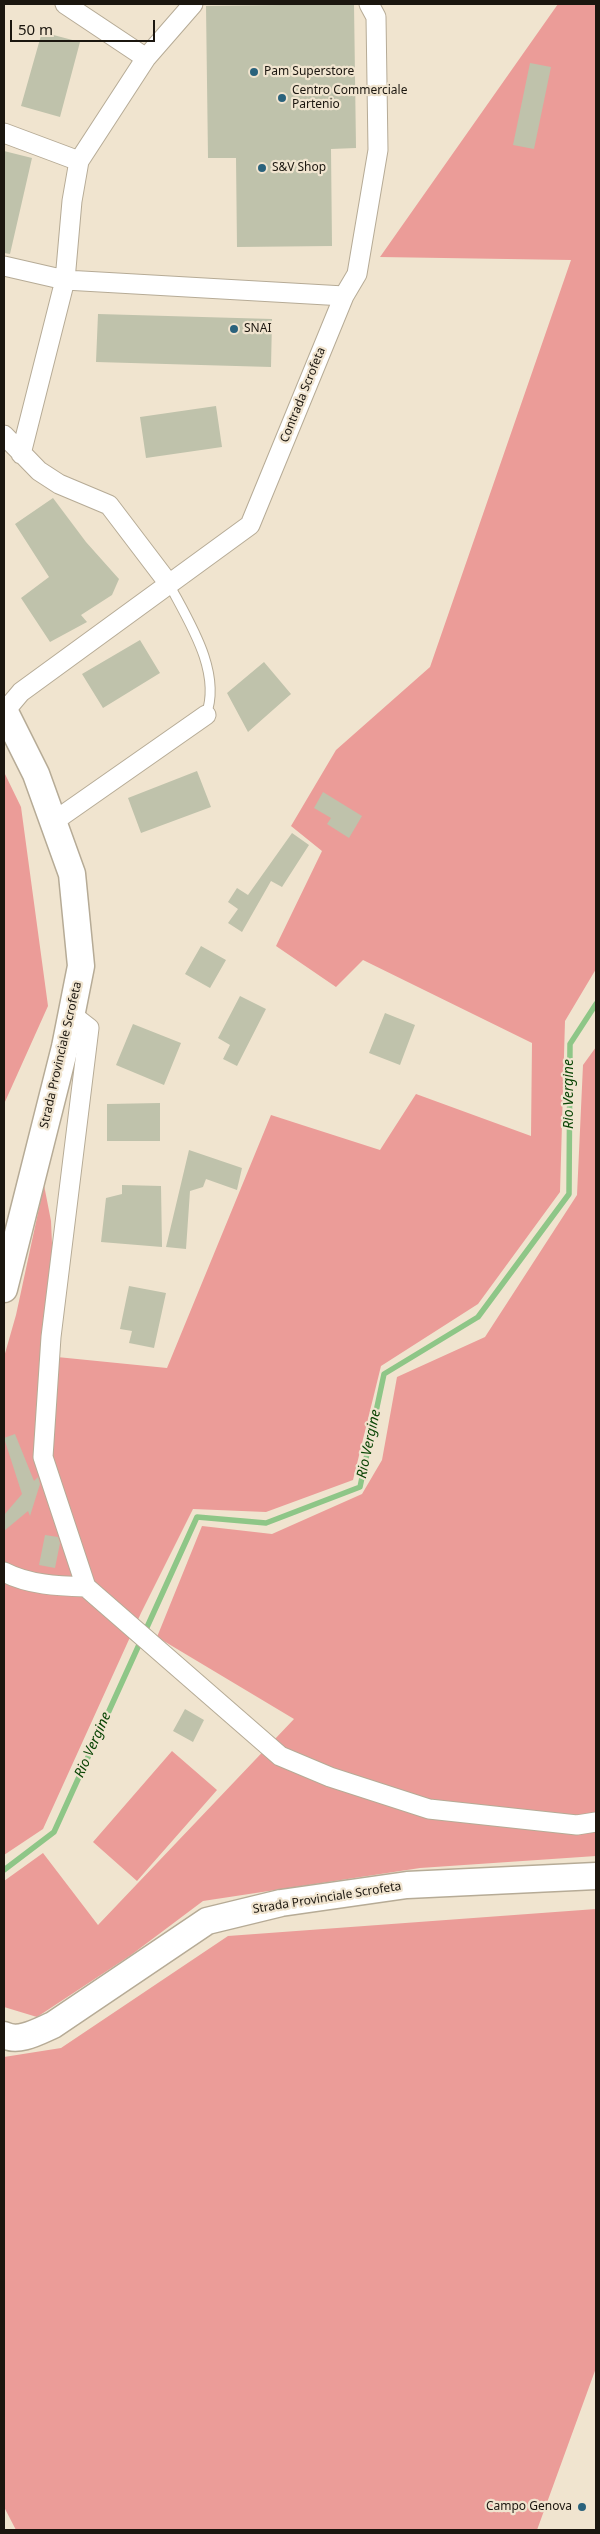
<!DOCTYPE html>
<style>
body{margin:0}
#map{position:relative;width:600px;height:2534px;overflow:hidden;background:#f0e4cf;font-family:"Noto Sans",sans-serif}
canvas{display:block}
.frame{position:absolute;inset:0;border:5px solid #1b160f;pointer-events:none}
.scale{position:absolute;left:10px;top:20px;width:145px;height:22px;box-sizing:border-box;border:2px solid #1b160f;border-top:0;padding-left:6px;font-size:15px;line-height:18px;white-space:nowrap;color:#1b160f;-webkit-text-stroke:4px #f0e4cf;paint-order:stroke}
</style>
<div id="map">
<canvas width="600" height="2534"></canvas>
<div class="frame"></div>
<div class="scale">50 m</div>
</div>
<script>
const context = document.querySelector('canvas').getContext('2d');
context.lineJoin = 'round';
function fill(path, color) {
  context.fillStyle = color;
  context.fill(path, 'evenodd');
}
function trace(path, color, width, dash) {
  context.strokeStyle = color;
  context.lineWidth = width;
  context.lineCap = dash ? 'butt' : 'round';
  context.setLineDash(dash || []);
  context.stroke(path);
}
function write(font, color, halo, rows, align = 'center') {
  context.font = font + ' "Noto Sans",sans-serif';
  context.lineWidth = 4.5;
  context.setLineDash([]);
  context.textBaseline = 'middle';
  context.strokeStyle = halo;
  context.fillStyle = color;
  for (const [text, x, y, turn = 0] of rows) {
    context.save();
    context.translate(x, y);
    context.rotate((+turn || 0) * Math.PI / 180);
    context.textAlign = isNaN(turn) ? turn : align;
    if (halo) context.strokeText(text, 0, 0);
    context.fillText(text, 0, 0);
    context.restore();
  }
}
fill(new Path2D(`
 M558 4H596V969L565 1021 560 1192 478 1304 381 1366 353 1480 266 1512 193 1509 141 1613 43 1829 4 1855V1357L16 1315 44 1185 51 1221 57 1357 167 1368 271 1115 380 1150 416 1094 531 1136 532 1043 363 960 336 987 276 946 322 851 291 826 336 750 430 667 571 260 380 257Z
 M4 772 21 807 48 1006 4 1104Z
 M596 1047V1856L420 1868 203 1901 131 1955 37 2017 4 2007V1881L43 1853 98 1925 294 1719 157 1637 202 1526 272 1534 362 1494 382 1460 397 1377 485 1337 577 1195 583 1065Z
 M172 1751 217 1790 137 1881 93 1842Z
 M596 1909V2368L537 2530H16L4 2507V2057L61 2048 228 1936Z`), '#eb9c98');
trace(new Path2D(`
 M4 1870 54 1832 197 1517 266 1523 360 1487 384 1374 478 1317 569 1194 570 1044 596 1004`), '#8ec687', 5.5);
fill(new Path2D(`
 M354 4 356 148 331 149 332 246 237 247 236 158H208L206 6Z
 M42 32 80 42 60 117 21 106Z
 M530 63 551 67 534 149 513 145Z
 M4 151 32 158 10 254 4 253Z
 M98 314 272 319 271 367 96 362Z
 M216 406 222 447 146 458 140 417Z
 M53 498 86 542 119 579 112 595 81 615 87 622 50 642 21 598 49 577 15 524Z
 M140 640 160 673 103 708 82 674Z
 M264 662 291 694 248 732 227 693Z
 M197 771 211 807 141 833 128 798Z
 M323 792 362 816 349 838 327 824 331 818 314 808Z
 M292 833 309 845 282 887 271 881 242 932 228 923 238 909 228 902 237 888 248 895Z
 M201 946 226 960 210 988 185 974Z
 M240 996 266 1009 237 1066 223 1059 230 1045 218 1038Z
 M385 1013 415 1025 400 1065 369 1053Z
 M133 1024 181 1043 164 1085 116 1065Z
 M160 1103V1141H107V1104Z
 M189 1150 242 1168 237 1190 206 1179 203 1187 190 1191 186 1249 166 1247Z
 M122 1185 161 1186 162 1247 101 1242 106 1198 122 1194Z
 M129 1286 166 1293 154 1348 129 1343 132 1331 120 1329Z
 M15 1434 34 1481 38 1477 40 1484 30 1516 28 1511 4 1531V1515L22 1494 4 1438Z
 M45 1535 58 1537 60 1543 55 1568 39 1565Z
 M185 1709 204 1720 193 1742 173 1731Z`), '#bfc2ab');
const lane = new Path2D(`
 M169 584C189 622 222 672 206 715`);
const street = new Path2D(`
 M65 4 146 58
 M4 133 79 161
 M4 266 65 280 344 296 250 525 21 692 5 711
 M344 296 357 274 378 150 376 17 369 4
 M4 435 39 471 59 484 109 505 169 584
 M21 454 65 280 72 201 79 161 146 58 193 4
 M53 822 206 715
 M71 1014 89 1028 51 1337 43 1457 86 1587 280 1756 330 1777 429 1809 577 1825 596 1822
 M4 1572C29 1585 58 1586 86 1587`);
const secondary = new Path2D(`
 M4 710 36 774 72 874 81 966 65 1047 4 1289
 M4 2035C19 2043 39 2031 53 2025L207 1921 281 1903 407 1885 596 1876`);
trace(lane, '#b6ab96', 11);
trace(street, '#b6ab96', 21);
trace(secondary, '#b6ab96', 29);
trace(lane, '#fff', 9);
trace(street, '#fff', 19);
trace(secondary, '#fff', 26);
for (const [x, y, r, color] of [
 [254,72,5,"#2a627c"],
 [282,98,5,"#2a627c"],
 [262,168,5,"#2a627c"],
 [234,329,5,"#2a627c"],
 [582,2507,5,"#2a627c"]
]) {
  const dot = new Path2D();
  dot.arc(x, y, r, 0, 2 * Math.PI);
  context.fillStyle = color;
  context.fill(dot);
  trace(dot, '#f0e4cf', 2);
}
write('12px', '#1b160f', '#f0e4cf', [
 ["Pam Superstore",264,72],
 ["Centro Commerciale",292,91],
 ["Partenio",292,105],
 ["S&V Shop",272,168],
 ["SNAI",244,329],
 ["Campo Genova",572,2507,"right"]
], 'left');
write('12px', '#1b160f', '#f0e4cf', [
 ["Contrada Scrofeta",303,395,-68],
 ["Strada Provinciale Scrofeta",61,1055,-77],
 ["Strada Provinciale Scrofeta",327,1898,-9]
]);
write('italic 14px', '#0a4505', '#f0e4cf', [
 ["Rio Vergine",569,1094,-90],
 ["Rio Vergine",369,1444,-78],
 ["Rio Vergine",93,1745,-66]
]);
</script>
